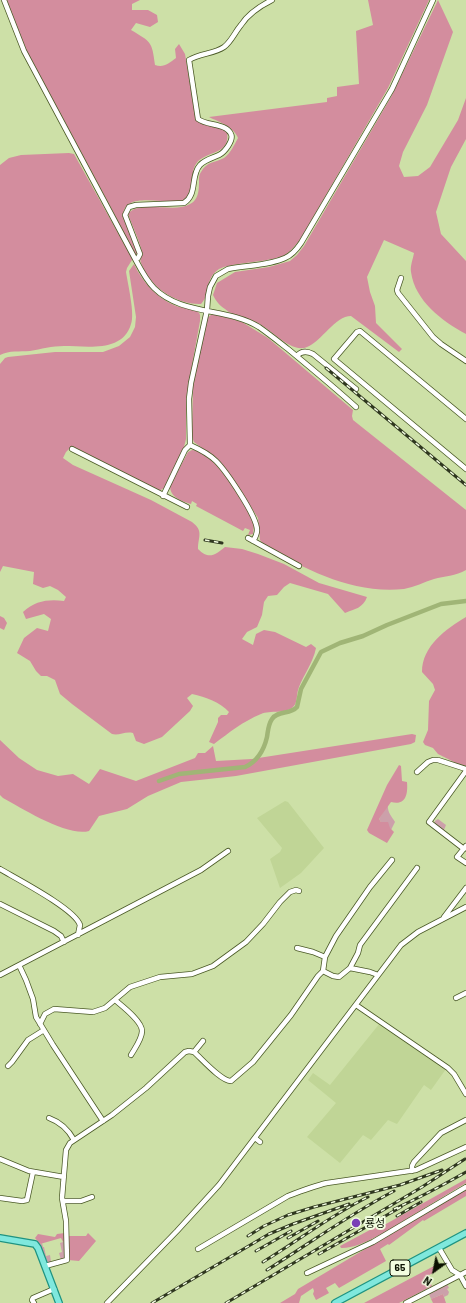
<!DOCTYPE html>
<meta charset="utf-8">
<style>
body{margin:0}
#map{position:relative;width:466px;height:1303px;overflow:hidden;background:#cde0a7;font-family:Barlow,sans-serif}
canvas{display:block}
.north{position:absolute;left:414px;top:1251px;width:40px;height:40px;-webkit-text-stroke:3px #f2fde0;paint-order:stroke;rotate:213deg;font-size:11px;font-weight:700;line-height:16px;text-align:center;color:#0a1000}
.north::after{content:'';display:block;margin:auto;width:14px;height:18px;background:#0a1000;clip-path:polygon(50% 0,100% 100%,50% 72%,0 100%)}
</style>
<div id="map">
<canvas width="466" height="1303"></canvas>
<div class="north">N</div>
</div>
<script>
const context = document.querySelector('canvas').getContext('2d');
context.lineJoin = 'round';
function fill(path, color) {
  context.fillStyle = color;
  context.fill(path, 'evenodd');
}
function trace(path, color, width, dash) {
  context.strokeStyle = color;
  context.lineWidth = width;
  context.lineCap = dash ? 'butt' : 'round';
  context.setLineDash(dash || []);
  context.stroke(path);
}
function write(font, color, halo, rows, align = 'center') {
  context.font = font + ' Barlow,"Noto Sans KR",sans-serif';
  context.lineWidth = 4;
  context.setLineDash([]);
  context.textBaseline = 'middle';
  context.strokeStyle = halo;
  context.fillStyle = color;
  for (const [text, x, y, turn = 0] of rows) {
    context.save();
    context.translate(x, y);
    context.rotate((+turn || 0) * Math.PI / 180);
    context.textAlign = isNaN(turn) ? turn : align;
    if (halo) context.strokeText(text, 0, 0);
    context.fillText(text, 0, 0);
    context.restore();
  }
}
fill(new Path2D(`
 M285 801 288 802 324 848 301 873 280 888 270 859 280 852 282 848 257 818Z
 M380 1023 446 1069 431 1090 424 1085 397 1124 388 1120 371 1140 363 1135 340 1163 307 1137 336 1103 308 1080 313 1073 330 1085Z`), '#c0d596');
fill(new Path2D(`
 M388 805C387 812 392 817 395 822L391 830 381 822 379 819Z
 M438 819 446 825 444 830 434 824 435 821Z
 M66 1241 65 1259 61 1260 59 1253 62 1252 60 1243Z
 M42 1243 43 1247H44L46 1256 50 1255 51 1262 48 1263 40 1244Z
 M447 1284 449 1288 447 1289 449 1292 448 1295 444 1297 443 1294 431 1299 429 1294Z`), '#cca0aa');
fill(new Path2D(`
 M7 0H140L132 4V10H148L157 15 158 22 150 27 136 23 131 30C151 42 152 41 155 65 164 68 169 63 176 58L175 49 179 44 185 54 195 114 198 120 223 129 227 132C231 156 205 150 196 164 189 174 196 198 181 201 165 205 123 190 123 217L138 252 136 256 110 206 25 48 16 26Z
 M368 0H429L388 88 300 240C295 245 291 251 285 255 276 260 251 262 239 264 233 265 225 266 219 269 204 279 211 294 201 304 177 305 149 287 141 263 139 259 143 256 142 252 140 242 132 225 128 214 137 201 166 210 181 207 197 204 199 196 199 181 199 177 199 175 201 172 207 161 215 163 224 158 231 153 234 145 238 138 234 127 219 122 209 117L327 102V98L337 96V87L359 84 356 31 373 25Z
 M438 0 453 32 427 105 403 152 399 166 404 177 418 176 430 167 458 120 466 98V139L451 167 436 212 441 234 466 261V334C442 321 415 301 411 272 410 266 413 259 414 253L384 240 367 277 370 292 375 306 376 323 402 349 399 352 351 316C335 316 322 341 307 347 291 354 270 328 256 322 246 318 233 316 225 309 219 305 216 301 213 295L217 283 235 272 269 267 290 261 297 255 304 246 391 97Z
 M69 153 74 154 132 258V260L127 268 126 272C128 285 135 314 131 324 123 353 86 346 64 346 52 346 41 349 30 351 19 352 10 350 0 355V165L9 158 21 155Z
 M134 264C143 283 157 298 176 306 183 308 192 308 198 312 201 314 200 317 200 321L186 399V439L184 447 164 488 159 491 71 447 66 452 63 458 73 465 151 500 192 522C204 531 198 537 198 549 209 560 215 555 225 547L242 549 258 554 284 564 319 583 367 597C363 608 355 609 345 613L328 594 290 583 284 587 277 595 268 596 264 602 262 615 257 627 247 632 242 639 253 645 256 634 264 630 275 632 306 647 311 644 316 648C313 663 304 674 299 687 296 694 298 703 293 707 286 714 270 710 261 714 242 722 230 732 214 744L209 742 218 722V718L221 715H227L229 712C220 702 206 697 192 694L187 698 193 706 190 711 162 737 144 744 136 741 133 733C125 731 119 736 112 734L72 704 60 694 55 680 47 676H41L36 671 30 661 17 653 24 638 37 628 48 631 51 619 44 614 26 619 23 612C35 601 48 599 64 601L66 597 58 590 50 586 43 588 33 584 34 572 3 566 0 572V364L5 358 8 357 55 352H103L119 346 130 337 135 327 136 317 129 271Z
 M215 314 242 322 268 338 353 410 352 416 353 420 466 510V570C456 576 444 576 434 579 424 582 415 587 404 589 352 594 309 571 265 546L260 540 258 518 251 507 218 460 194 442 192 437 193 385 207 318 211 315Z
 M192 450C214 450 241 500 252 517L254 524 253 534 248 535 250 530 245 528 243 531 196 506 197 504 192 501 191 504C181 501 170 497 170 486L188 452Z
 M0 616 4 618 7 623 4 630 0 628Z
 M466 617V766L456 763 438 754 433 748 425 745 423 742 428 730 429 701 435 690 433 684 422 672C422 646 446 629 466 617Z
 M412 734 416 735 415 742 411 744 236 776 181 782 148 796 127 809 99 816 89 831C68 837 23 809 3 798L0 795V740L19 758 37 770 58 776 73 774 89 784 100 769 136 781 195 758 198 753H205L213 746 216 761 252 759Z
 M399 765 401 766 402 781 407 782C408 794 406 806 391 802L379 819 381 822H388L390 828 394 832 387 843 369 833 367 830 387 785Z
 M466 1179V1183C448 1194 431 1204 413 1215 395 1226 361 1249 341 1248L340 1246 381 1224H386Z
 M466 1189V1196L424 1221 423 1220 389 1245 388 1244 380 1249 386 1261 339 1288 335 1283 326 1288 329 1293 316 1300 313 1294 314 1291 313 1288 301 1296 299 1303H280L295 1294 298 1289Z
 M65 1233 66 1241 63 1242 61 1238 40 1244 35 1238 38 1234 55 1237 57 1234Z
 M88 1233 96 1241 79 1261 68 1260 69 1236H86Z
 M434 1266 437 1271 427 1276 432 1286 399 1303H364Z
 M443 1294 446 1303H433L431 1299Z`), '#d38d9e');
trace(new Path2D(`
 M159 781 179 774 245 767C258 761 264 750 267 737 268 731 268 725 272 719 278 710 290 715 297 707L301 689 321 652 340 643 363 636 387 625 441 604 466 601`), '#a0b576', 4.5);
const minor = new Path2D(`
 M4 0 24 51 133 255C139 266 145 279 154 288 182 316 227 307 259 327 269 334 279 342 288 349 311 368 334 387 356 407
 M138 258 140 254 125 215 129 207 136 205 184 203C198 194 190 176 200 165 206 159 213 158 219 155 225 152 234 140 231 134 226 123 207 126 198 119L189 60C200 53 214 54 224 47 231 42 235 32 241 25 248 14 260 6 272 0
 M401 278 397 290 398 293 433 337 441 344 466 361
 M297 356C301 351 307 351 313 354L356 389
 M466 419 360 331 357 332 334 359 466 469
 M190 445C199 449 209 454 216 461 226 471 257 516 257 530 257 534 255 538 253 541
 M72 449 187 507
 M163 496 185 450 190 445 189 399 191 383 207 310 208 296 210 287 216 276 228 269C246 265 268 266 285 258 292 255 297 249 301 243L392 89 433 0
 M248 538 299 566
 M417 772 428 762 433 760H438L466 769
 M466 846 457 857 466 863
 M464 849 429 822 466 771
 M0 869C17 879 75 909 80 925L78 935
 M0 904 54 931 61 936 64 942
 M444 917 466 888
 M297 948 313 952 325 957
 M19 965 26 980 33 999 36 1017 53 1045 103 1121
 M350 968 358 953 360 945 417 868
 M323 971 325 957 336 936 370 887 392 860
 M0 975 201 870 228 851
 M456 998 466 993
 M115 1000C122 1006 142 1021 142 1031 142 1039 135 1048 131 1055
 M356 1005 448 1068 454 1074 466 1094
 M40 1024 45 1014 54 1009 93 1012 105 1008 130 987 160 977 192 974 213 966 246 942 263 924 280 902 290 892 296 890 299 891
 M194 1052 203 1041
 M8 1066 12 1062 28 1040 44 1030
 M49 1118C60 1122 68 1129 74 1140
 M255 1138 260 1142
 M0 1159 29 1171 64 1177
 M412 1171V1166L414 1162 441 1133 466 1120
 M0 1198 22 1201 27 1200 33 1172
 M63 1201H81L92 1197
 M439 1248 452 1270 460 1275 466 1286
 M198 1249 288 1196C301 1191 314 1186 327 1183L416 1170 466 1147
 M45 1266 67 1260 66 1221 62 1198 66 1150 70 1143 112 1115 146 1088 185 1052 189 1051 194 1052C202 1059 221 1081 231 1081L253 1062 291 1015 318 976 323 971 333 976 339 977 350 968 370 972 378 975
 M307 1273 373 1242 466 1187
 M34 1303 32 1300 33 1298 54 1289
 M107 1303 177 1231 219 1185 401 945 418 932 466 907
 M406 1303 466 1272`);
const major = new Path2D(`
 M0 1238 35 1244 38 1248 59 1303
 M335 1303 466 1233`);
trace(minor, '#4a5926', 6);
trace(major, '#1f9381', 8);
trace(minor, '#fff', 4.5);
trace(major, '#7fe8dd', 5.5);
const rail = new Path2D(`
 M326 368 466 485
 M205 540 222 543
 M394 1209C419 1198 443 1185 466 1172
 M397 1216 421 1202
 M248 1236 264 1226 288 1215 314 1207 400 1185 442 1170
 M288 1238 318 1221
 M256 1251 291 1231
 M319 1254 401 1207
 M263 1262C298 1241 331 1215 368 1197
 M267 1270C310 1243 350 1214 394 1191
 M152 1303 269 1234 293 1224 349 1204
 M226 1303 422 1187 465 1159`);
trace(rail, '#2f371f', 3);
trace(rail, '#f2fde0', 1.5, [4.5]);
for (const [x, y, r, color] of [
 [356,1223,5,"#7a40b6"]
]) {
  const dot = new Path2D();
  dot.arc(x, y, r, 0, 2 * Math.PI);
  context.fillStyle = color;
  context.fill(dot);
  trace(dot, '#f2fde0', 1.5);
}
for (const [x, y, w] of [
 [400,1268,20]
]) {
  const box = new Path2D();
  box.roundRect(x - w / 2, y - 8, w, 16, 3);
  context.fillStyle = '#f2fde0';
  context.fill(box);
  trace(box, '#0a1000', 1);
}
write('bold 10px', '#0a1000', null, [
 ["65",400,1268]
]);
write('11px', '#0a1000', '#f2fde0', [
 ["룡성",365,1223]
], 'left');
</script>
